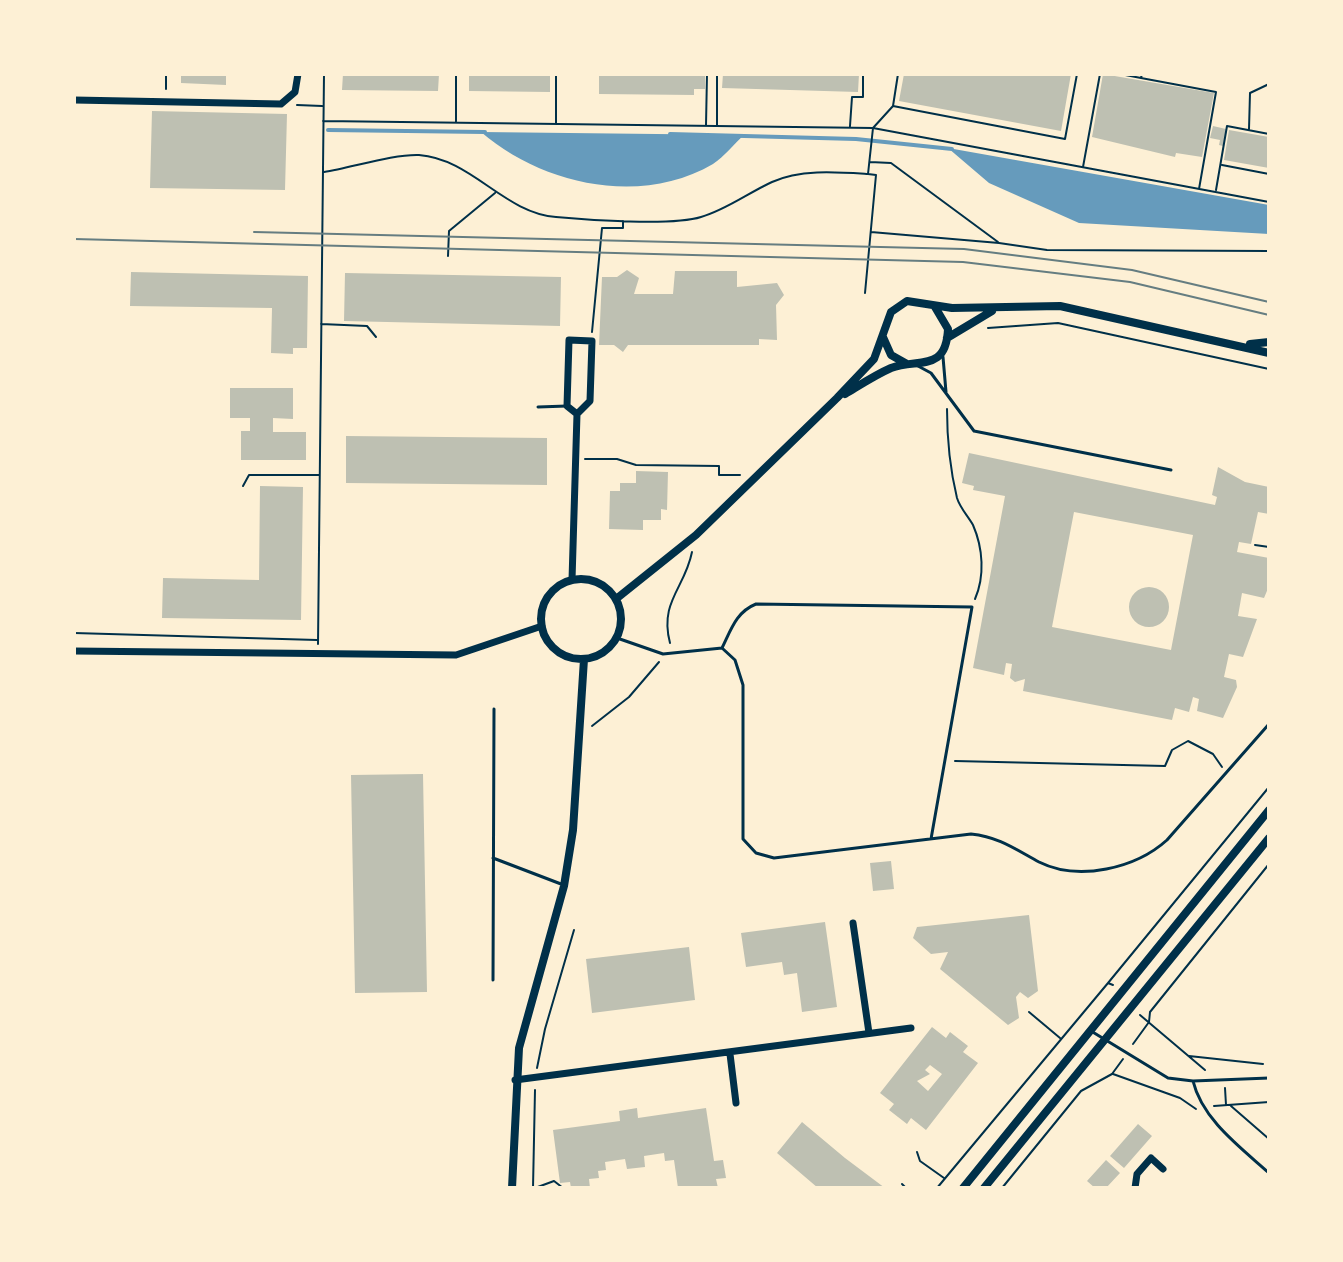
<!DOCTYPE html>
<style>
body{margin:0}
#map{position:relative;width:1343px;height:1262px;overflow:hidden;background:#fdf0d5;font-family:Poppins,sans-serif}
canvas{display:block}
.frame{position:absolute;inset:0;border:76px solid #fdf0d5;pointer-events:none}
</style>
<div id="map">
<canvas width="1343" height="1262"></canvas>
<div class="frame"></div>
</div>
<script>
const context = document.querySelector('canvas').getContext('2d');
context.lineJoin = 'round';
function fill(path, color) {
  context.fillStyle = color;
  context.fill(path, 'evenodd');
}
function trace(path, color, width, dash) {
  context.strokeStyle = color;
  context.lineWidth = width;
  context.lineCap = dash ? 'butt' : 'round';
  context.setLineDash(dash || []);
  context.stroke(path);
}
fill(new Path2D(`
 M481 132 744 135C734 144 724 157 713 164 640 207 541 184 481 132Z
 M948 148 1269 205V234L1079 223 989 183Z`), '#669bbc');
trace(new Path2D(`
 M328 130 485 132
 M670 134 856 139 952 149`), '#669bbc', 4);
fill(new Path2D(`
 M181 74H226V85L181 83Z
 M343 74H439L438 91 342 90Z
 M469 74H550V92L469 91Z
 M599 74H705V89H694V95L599 94Z
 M723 74H859L858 92 722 88Z
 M904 74H1071L1061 131 899 101Z
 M1103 74 1214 93 1202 157 1176 153 1175 157 1092 137Z
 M152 111 287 114 285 190 150 188Z
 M1213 126 1226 129 1223 146 1219 145 1220 140 1210 138Z
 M1229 130 1269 137V168L1224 160Z
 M627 270 639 278 634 294H673L675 271H737V287L777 283 784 295 776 305 777 340 759 339V345H628L623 352 614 345H599L602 277H617Z
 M131 272 308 276 307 348H293V354L271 353 272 308 130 306Z
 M345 273 561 277 560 326 344 321Z
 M230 388H293V419L273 418V432H306V460H241V431H250V418H230Z
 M346 436 547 438V485L346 483Z
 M969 453 1215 505 1217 497 1212 495 1218 467 1245 482 1269 487V514L1258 512 1251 544 1239 542 1237 552 1269 558V586L1264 598 1242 593 1238 616 1257 619 1243 657 1229 654 1224 677 1236 680 1237 687 1223 718 1197 711 1199 699 1193 697 1189 712 1175 708 1172 720 1023 691 1025 679 1015 682 1010 678 1012 664 1006 663 1004 675 973 668 1005 496 973 490 974 486 962 483ZM1074 512 1193 535 1171 650 1052 627Z
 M636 471 668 472 667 510 661 509V520H643V530L609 529 610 491H620V483H636Z
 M260 486 303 487 301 620 162 618 163 578 259 580Z
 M1129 607a20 20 0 1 1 40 0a20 20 0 1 1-40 0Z
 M423 774 427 992 355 993 351 775Z
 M891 861 894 889 873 891 870 863Z
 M1029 915 1038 991 1028 998 1020 992 1016 997 1019 1018 1008 1025 940 969 948 952 931 954 913 938 917 927Z
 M825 922 837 1007 802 1012 797 973 784 975 782 962 746 967 741 933Z
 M689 947 695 1000 592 1013 586 959Z
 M932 1027 946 1038 950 1032 968 1046 963 1052 978 1063 926 1130 911 1118 907 1124 889 1110 894 1104 880 1093ZM930 1065 942 1074 928 1091 917 1081 930 1074 925 1070Z
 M637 1108 638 1118 706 1108 714 1161 723 1160 726 1178 716 1179 718 1188H678L674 1160 665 1161 664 1153 644 1156 645 1167 627 1169 625 1159 605 1162 606 1170 598 1171 599 1178 589 1179 590 1188H571L570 1182 560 1183 553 1130 620 1121 619 1111Z
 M802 1122 845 1158 885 1188H818L777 1153Z
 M1138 1124 1152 1136 1124 1168 1110 1156Z
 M1106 1160 1120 1173 1106 1188H1095L1087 1181Z`), '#bec0b2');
trace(new Path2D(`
 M1120 74 1141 78 1142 74
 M1141 78 1216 92 1199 189
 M166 89V74
 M297 105 322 106
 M893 106 1065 139 1077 74
 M323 121 873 128 1269 202
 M456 121V74
 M556 124V74
 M706 125 707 74
 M717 125V74
 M850 126 852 97H863V74
 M1249 129 1250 93 1269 84
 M870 162 891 163 998 242
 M1222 165 1269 174
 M1083 167 1100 74
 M324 172C351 168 393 154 419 155 472 159 504 213 556 217 587 220 673 226 701 217 726 210 748 193 772 182 800 169 837 172 868 174
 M1216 190 1227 126 1269 134
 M871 232 999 243 1047 250 1269 251
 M448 256 449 231 495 193
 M865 293 876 175 868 174 873 128 893 106 898 74
 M321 324 367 326 376 337
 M988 328 1058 323 1269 369
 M592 332 602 228H623V221
 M947 409C947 439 950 469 957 498 960 508 968 516 973 525 983 548 985 576 975 599
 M585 459H617L636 465 719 466V475H740
 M243 486 249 475H319
 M1255 545 1269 547
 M74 633 317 640
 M670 643C659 602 685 588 692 552
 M318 644 324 74
 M592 726 629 697 659 662
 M955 761 1165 766 1172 750 1188 741 1213 754 1222 767
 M1113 985 1108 983 1269 787
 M1029 1012 1060 1038
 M1140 1015 1205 1070
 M1133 1044 1149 1022 1150 1012 1269 864
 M1189 1056 1263 1064
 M537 1068 545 1029 574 930
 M1113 1074 1180 1098 1196 1109
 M1225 1088 1226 1105
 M1214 1106 1269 1102
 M1231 1106 1269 1139
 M917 1152 920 1161 944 1178
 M902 1184 906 1188
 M533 1188 535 1090
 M535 1188 554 1181 563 1188
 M937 1188 1108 983
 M1002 1188 1081 1091 1112 1074 1123 1059`), '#003049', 2);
trace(new Path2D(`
 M943 357 946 392
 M918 366 931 373 974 431 1171 470
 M538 407 567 406
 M617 638 663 654 722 648 735 660 743 685V839L756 853 774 858 971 834C999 837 1015 849 1039 862 1079 882 1136 868 1167 840L1269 724
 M722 648C731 630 736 612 756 604L972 607 931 839
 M493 858 561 884
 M493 980 494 709
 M1091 1031 1168 1078 1193 1081 1269 1078
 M1193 1081C1202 1119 1240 1147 1269 1173`), '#003049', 3);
trace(new Path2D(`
 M74 100 281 104 295 92 298 74
 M572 580 577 414 567 406 569 340 592 341 590 401 577 414
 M74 651 456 655 542 626
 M853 923 869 1033
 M730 1054 736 1103
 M515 1080 911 1028
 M1135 1188 1137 1174 1151 1158 1163 1169`), '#003049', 7);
trace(new Path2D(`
 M883 337 891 355 907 364
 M947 338 992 311
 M1250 344 1269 342
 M845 394C860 385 875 375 891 368 918 358 946 373 948 329L935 307
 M541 619a40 40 0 1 1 80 0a40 40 0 1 1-80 0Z
 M616 599 696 535 837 398 874 359 891 312 907 301 952 308 1060 306 1269 353
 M512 1188 519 1048 564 886 573 830 584 659
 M963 1188 1269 810
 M984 1188 1269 838`), '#003049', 8);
trace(new Path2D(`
 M254 232 964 249 1132 270 1269 302
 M74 239 963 262 1130 282 1269 315`), '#657d81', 2);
</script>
